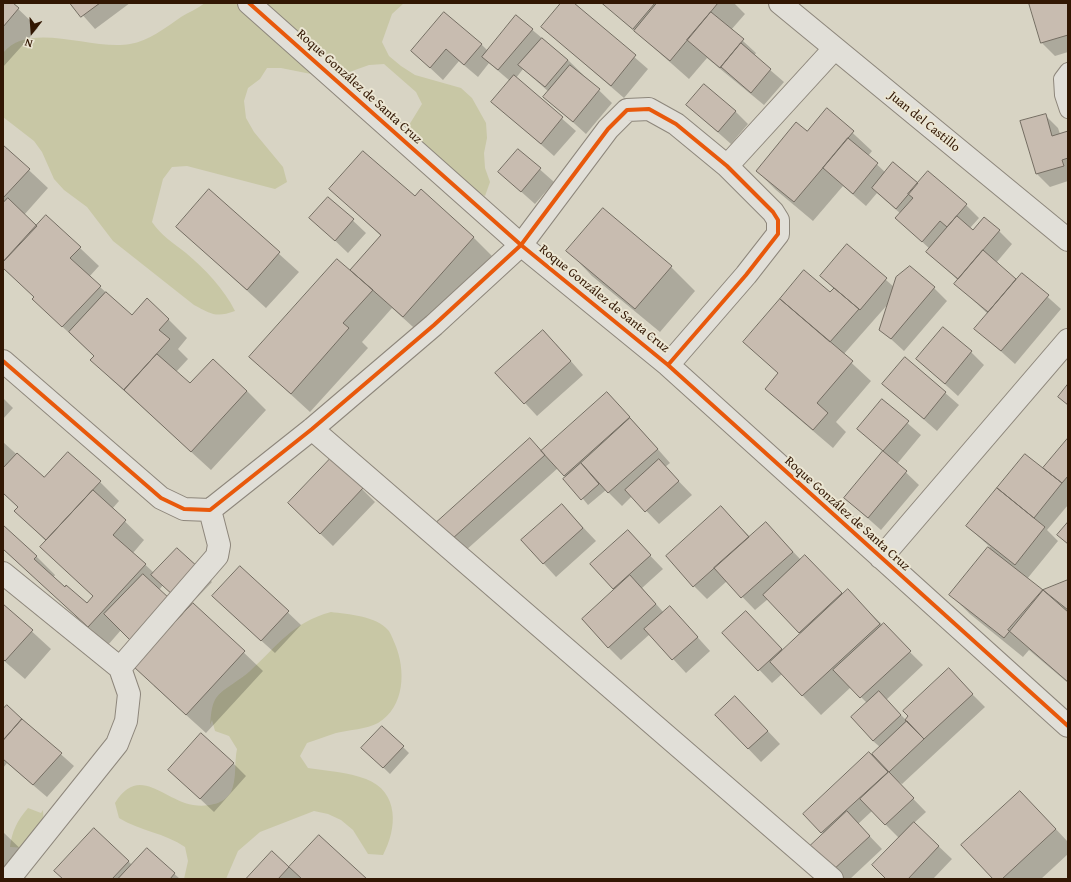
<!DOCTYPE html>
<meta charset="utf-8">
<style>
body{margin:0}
#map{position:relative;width:1071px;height:882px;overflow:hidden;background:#d8d4c4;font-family:"Gentium Book Plus",serif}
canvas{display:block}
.frame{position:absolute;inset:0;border:4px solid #321703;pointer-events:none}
.north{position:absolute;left:12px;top:12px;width:40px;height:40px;-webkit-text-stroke:3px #ebe6d3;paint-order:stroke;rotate:197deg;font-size:11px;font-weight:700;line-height:16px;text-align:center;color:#321703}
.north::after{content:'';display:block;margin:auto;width:14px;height:18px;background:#321703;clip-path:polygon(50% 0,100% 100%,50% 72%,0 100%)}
</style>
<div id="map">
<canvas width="1071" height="882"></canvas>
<div class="frame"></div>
<div class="north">N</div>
</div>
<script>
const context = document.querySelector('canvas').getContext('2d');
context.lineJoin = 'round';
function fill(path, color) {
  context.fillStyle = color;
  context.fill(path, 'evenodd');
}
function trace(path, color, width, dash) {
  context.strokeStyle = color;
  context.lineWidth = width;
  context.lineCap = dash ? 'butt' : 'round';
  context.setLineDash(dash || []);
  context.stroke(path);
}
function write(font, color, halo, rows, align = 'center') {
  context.font = font + ' "Gentium Book Plus",serif';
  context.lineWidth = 4;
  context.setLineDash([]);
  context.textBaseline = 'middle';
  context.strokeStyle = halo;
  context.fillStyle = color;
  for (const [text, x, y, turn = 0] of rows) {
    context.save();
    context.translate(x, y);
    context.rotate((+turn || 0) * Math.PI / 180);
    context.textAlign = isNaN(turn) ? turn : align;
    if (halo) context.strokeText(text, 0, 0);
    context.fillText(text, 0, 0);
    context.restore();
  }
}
fill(new Path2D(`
 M205 3H404L392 14 382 42 389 56 401 66 415 75 461 88 472 98 486 123 487 138 484 153 485 168 490 182 485 196 471 190 406 130 422 104 416 92 384 64 369 65 341 75 326 77 281 68H267L260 79 248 88 244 101 246 118 254 132 283 167 287 182 275 189 187 166 172 167 163 179 152 222C161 235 173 243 186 253 205 269 224 289 235 311 216 318 211 314 194 305L113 241 87 207 64 190 54 179 42 152 34 141 3 117V53C29 20 93 51 130 44 149 41 165 28 181 17 189 12 197 9 205 3Z
 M331 612C348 614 376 616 388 630 391 633 393 640 395 644 406 670 405 707 378 723 367 729 349 730 336 733 326 736 317 740 307 743L300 756 308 768C327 771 348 772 366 779 400 792 397 829 383 855L368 854 353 830 341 820 328 814 314 811 260 832 238 851 226 879H184L188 861 185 847C165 833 140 831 119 818L115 803C139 764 163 800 193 805 200 806 207 806 214 804 221 803 227 798 231 792 237 779 234 763 237 749L229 736 215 731 212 720 210 725C211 716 211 706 216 698 223 688 241 680 250 671 277 646 293 622 331 612Z
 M28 808 41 813 43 810 44 826 25 848 10 847C12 831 17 821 28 808Z`), '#c8c7a5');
fill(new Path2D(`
 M3 3H12L38 28 3 67Z
 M72 3H130L95 29Z
 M562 3H572L648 69 624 98 542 27Z
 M603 3H734L745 14 731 30 756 53 754 56 784 82 764 105 707 58 689 79Z
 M1030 3H1068V52L1055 56 1042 43Z
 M517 17 568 60 612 103 586 134 545 97 549 92 523 69 516 78 576 131 554 156 493 102 510 81 489 63 478 77 459 61 443 80 412 51 481 44 488 51Z
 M687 105 735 111 748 124 731 144Z
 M827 109 872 151 868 156 886 173 966 205 979 218 970 228 973 231H999L1012 244 996 263 1017 280 1022 274 1061 309 1015 364 976 329 988 314 956 284 959 281 927 252 930 249 896 218 901 214 877 193 866 206 843 186 813 221 776 190 757 171 807 132Z
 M1045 115 1058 128 1060 134 1068 132V181L1050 187 1037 174Z
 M3 146 48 188 24 215 37 227 80 248 99 266 89 277 132 316 168 319 187 338 178 349 188 359 176 372 190 385 247 391 266 410 211 470 111 379 92 360 94 356 53 318 34 299 35 298 3 268Z
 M518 150 554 182 535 204 499 172Z
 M331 189 415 197 473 237 492 256 422 335 392 308 362 342 368 348 310 412 250 357 350 271 381 236Z
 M209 191 299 272 266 308 177 227Z
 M329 198 366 233 348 253 311 218Z
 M847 246 894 287 934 288 947 301 904 351 880 329 888 304 843 355 871 381 836 422 846 432 833 448 785 407 766 388 779 374 744 342 830 294 834 289 821 276Z
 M568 251 671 267 695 291 660 332 592 276Z
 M556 344 583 375 537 416 525 403Z
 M971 352 984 365 958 396 917 359Z
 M905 358 959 405 937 431 883 384Z
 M3 398 13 408 3 419Z
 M882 401 921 435 897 464 919 485 881 530 845 498 884 452 858 429Z
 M620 406 670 463 665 467 692 495 659 524 632 496 622 506 606 490 588 505 558 468 465 551 452 538 541 452Z
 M1068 440V505L1047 530 1058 541 1027 579 1043 592 1068 581V683L1029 650 1023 657 970 614 951 595 990 547 967 526 1025 455 1043 470Z
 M3 442 44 479 100 482 119 501 112 509 144 540 133 553 154 573 199 569 212 582 192 603 263 671 206 733 154 686 180 618 179 617 144 653 121 630 108 645 3 549 36 556 55 575 53 578 87 605 94 597 41 547 46 541 15 511 18 507 3 493ZM163 585 189 609 184 614 159 590Z
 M362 489 375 502 333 546 302 516Z
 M562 505 596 541 556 577 522 540Z
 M721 507 750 537 766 523 801 560 818 569 843 595 848 591 923 665 886 700 906 720 961 683 985 707 902 784 894 779 926 812 914 823 952 859 933 879H887L899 838 872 811 858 824 882 849 850 879H841L833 870 824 834 804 814 880 747 873 741 867 703 851 687 821 715 782 674 772 683 724 633 759 625 783 651 801 634 768 599 755 610 727 581 707 599 694 586Z
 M640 545 663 569 642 588 664 613 683 621 710 651 686 673 650 634 621 660 608 647 615 590 592 564Z
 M240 567 301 625 275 653 226 609Z
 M3 605 51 649 25 679 3 660Z
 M7 706 74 766 47 797 7 763 3 768V710Z
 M748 710 780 744 761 762 716 715Z
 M403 747 409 753 390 774 363 748Z
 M233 763 246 776 214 812 182 782Z
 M1039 811 1068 842V854L1041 879H995Z
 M3 832 30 858 3 879Z
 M319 836 366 879H247L272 853 289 868Z
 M147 849 180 879H64L128 861 132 865Z`), '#0003');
const building = new Path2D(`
 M3 3H13L19 8 3 27Z
 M70 3H100L81 17Z
 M561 3H574L636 55 611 86 541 27Z
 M602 3H655L633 29Z
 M657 3H718L670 61 634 31Z
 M1029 3H1068V35L1041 43Z
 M444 12 482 44 464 65 446 49 430 68 411 51Z
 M711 12 744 39 720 68 687 40Z
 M516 15 533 29 498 70 482 57Z
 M542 38 568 60 545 87 518 65Z
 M741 43 771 69 751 93 721 67Z
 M570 65 600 89 573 122 543 97Z
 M514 75 563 117 541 144 491 102Z
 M704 84 736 111 718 132 686 105Z
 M827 108 854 131 794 202 756 171 796 122 807 131Z
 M1046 114 1052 136 1068 131V158L1062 160 1064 166 1036 174 1020 121Z
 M848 138 878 163 853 194 823 168Z
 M3 145 30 169 3 198Z
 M518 149 541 168 521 192 498 172Z
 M363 151 415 196 421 189 474 237 403 317 350 270 381 235 329 189Z
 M893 162 918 183 896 209 872 188Z
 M928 171 967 204 947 227 940 221 922 242 895 218 913 198 908 194Z
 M209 189 280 252 247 290 176 227Z
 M328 197 354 219 335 241 309 218Z
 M8 198 37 226 3 262V203Z
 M603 208 672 266 635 309 566 251Z
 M46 215 81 247 70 258 101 286 62 327 32 299 34 297 3 268V262Z
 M957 216 973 230 984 217 1000 230 958 279 926 252Z
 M847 244 887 278 860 310 820 276Z
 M983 250 1016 279 988 312 954 284Z
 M337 259 373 290 343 323 349 328 291 394 249 357Z
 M910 266 935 287 891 339 879 330 896 277Z
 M804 270 830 292 834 288 859 309 830 342 780 299Z
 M1022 273 1049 295 1001 351 974 329Z
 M106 292 132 315 147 298 169 319 159 330 170 339 124 390 90 360 94 356 69 332Z
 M780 299 853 361 817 403 828 413 813 430 765 389 778 373 743 342Z
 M943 327 972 351 945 384 916 359Z
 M543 330 571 361 524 404 495 373Z
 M157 354 190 383 213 359 247 391 191 452 124 390Z
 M905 357 946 392 924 419 882 384Z
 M1068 384V405L1058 397Z
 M607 392 630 417 564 476 541 451Z
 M882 399 909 421 883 451 857 429Z
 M630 418 658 449 608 493 581 463Z
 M530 438 545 455 452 539 437 522Z
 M1068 438V476L1062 483 1043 468Z
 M883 451 907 471 868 518 844 498Z
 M68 452 101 481 46 540 14 511 18 507 3 493V468L17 453 44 477Z
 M1025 454 1062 483 1034 518 997 488Z
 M331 458 363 488 320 534 288 503Z
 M659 459 679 481 645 512 625 490Z
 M581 463 599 484 581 500 563 479Z
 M997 488 1045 527 1015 565 966 526Z
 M93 490 126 520 113 535 146 564 88 627 3 549V525L37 556 34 559 65 587 66 585 87 603 93 596 40 547Z
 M562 504 583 528 543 564 521 540Z
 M721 506 749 537 693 587 666 556Z
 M766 522 793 552 741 598 714 568Z
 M1068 522V544L1057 535Z
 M628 530 651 555 613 589 590 564Z
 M988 547 1043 590 1004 638 949 595Z
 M177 548 199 568 174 596 151 575Z
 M805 555 842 593 799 633 763 595Z
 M240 566 289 611 261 641 212 596Z
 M143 574 170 599 131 641 104 614Z
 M630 575 656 604 608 648 582 619Z
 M1068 580V610L1043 590Z
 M848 589 880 624 802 696 770 662Z
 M1043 590 1068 612V682L1008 630Z
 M193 603 245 651 186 715 134 667Z
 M3 604 33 630 5 661 3 659Z
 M670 606 698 637 672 660 644 629Z
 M746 611 782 649 758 671 722 633Z
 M884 623 911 651 860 698 833 670Z
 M949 668 973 694 924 739 905 720 908 716 903 711Z
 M879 691 901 715 873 741 851 717Z
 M735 696 768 731 748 749 715 715Z
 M7 705 22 719 3 740V709Z
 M22 719 62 753 33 785 3 759V741Z
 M907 721 924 739 889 772 872 754Z
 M382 726 404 746 383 768 361 748Z
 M201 733 234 763 200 799 168 770Z
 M869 752 888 772 821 833 803 814Z
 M889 772 914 798 885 825 860 799Z
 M1020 791 1056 829 1002 879H993L961 845Z
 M847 811 870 836 832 871 809 847Z
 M914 822 939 846 908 879H886L872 865Z
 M94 828 129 861 112 879H63L54 871Z
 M319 835 367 879H302L289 867Z
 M147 848 175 873 170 879H118Z
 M272 851 289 867 278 879H246Z`);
fill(building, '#c8bcb0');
trace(building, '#746d62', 1);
const service = new Path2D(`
 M1068 71 1062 79 1063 95 1068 110`);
const minor = new Path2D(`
 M249 3 521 245 668 365 1068 726
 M780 3 1068 240
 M727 166 834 49
 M3 361 161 498 184 509 210 510 312 429 434 325 521 245 608 129 627 110 649 109 676 124 727 166 773 212 778 220V234L746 275 668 365
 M312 429 832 879
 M881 558 1068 340
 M3 573 120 668 129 694 126 721 117 744 9 879
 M120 668 217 556 219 545 210 510`);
trace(service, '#8d867b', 18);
trace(minor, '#8d867b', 24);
trace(service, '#e1dfd8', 16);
trace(minor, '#e1dfd8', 22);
trace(new Path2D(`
 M249 3 521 245 668 365 1068 726
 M3 361 161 498 184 509 210 510 312 429 434 325 521 245 608 129 627 110 649 109 676 124 727 166 773 212 778 220V234L746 275 668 365`), '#e8590c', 4);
write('13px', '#321703', '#ebe6d3', [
 ["Roque González de Santa Cruz",359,87,42],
 ["Juan del Castillo",924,122,39],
 ["Roque González de Santa Cruz",604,299,39],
 ["Roque González de Santa Cruz",847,514,42]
]);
</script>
